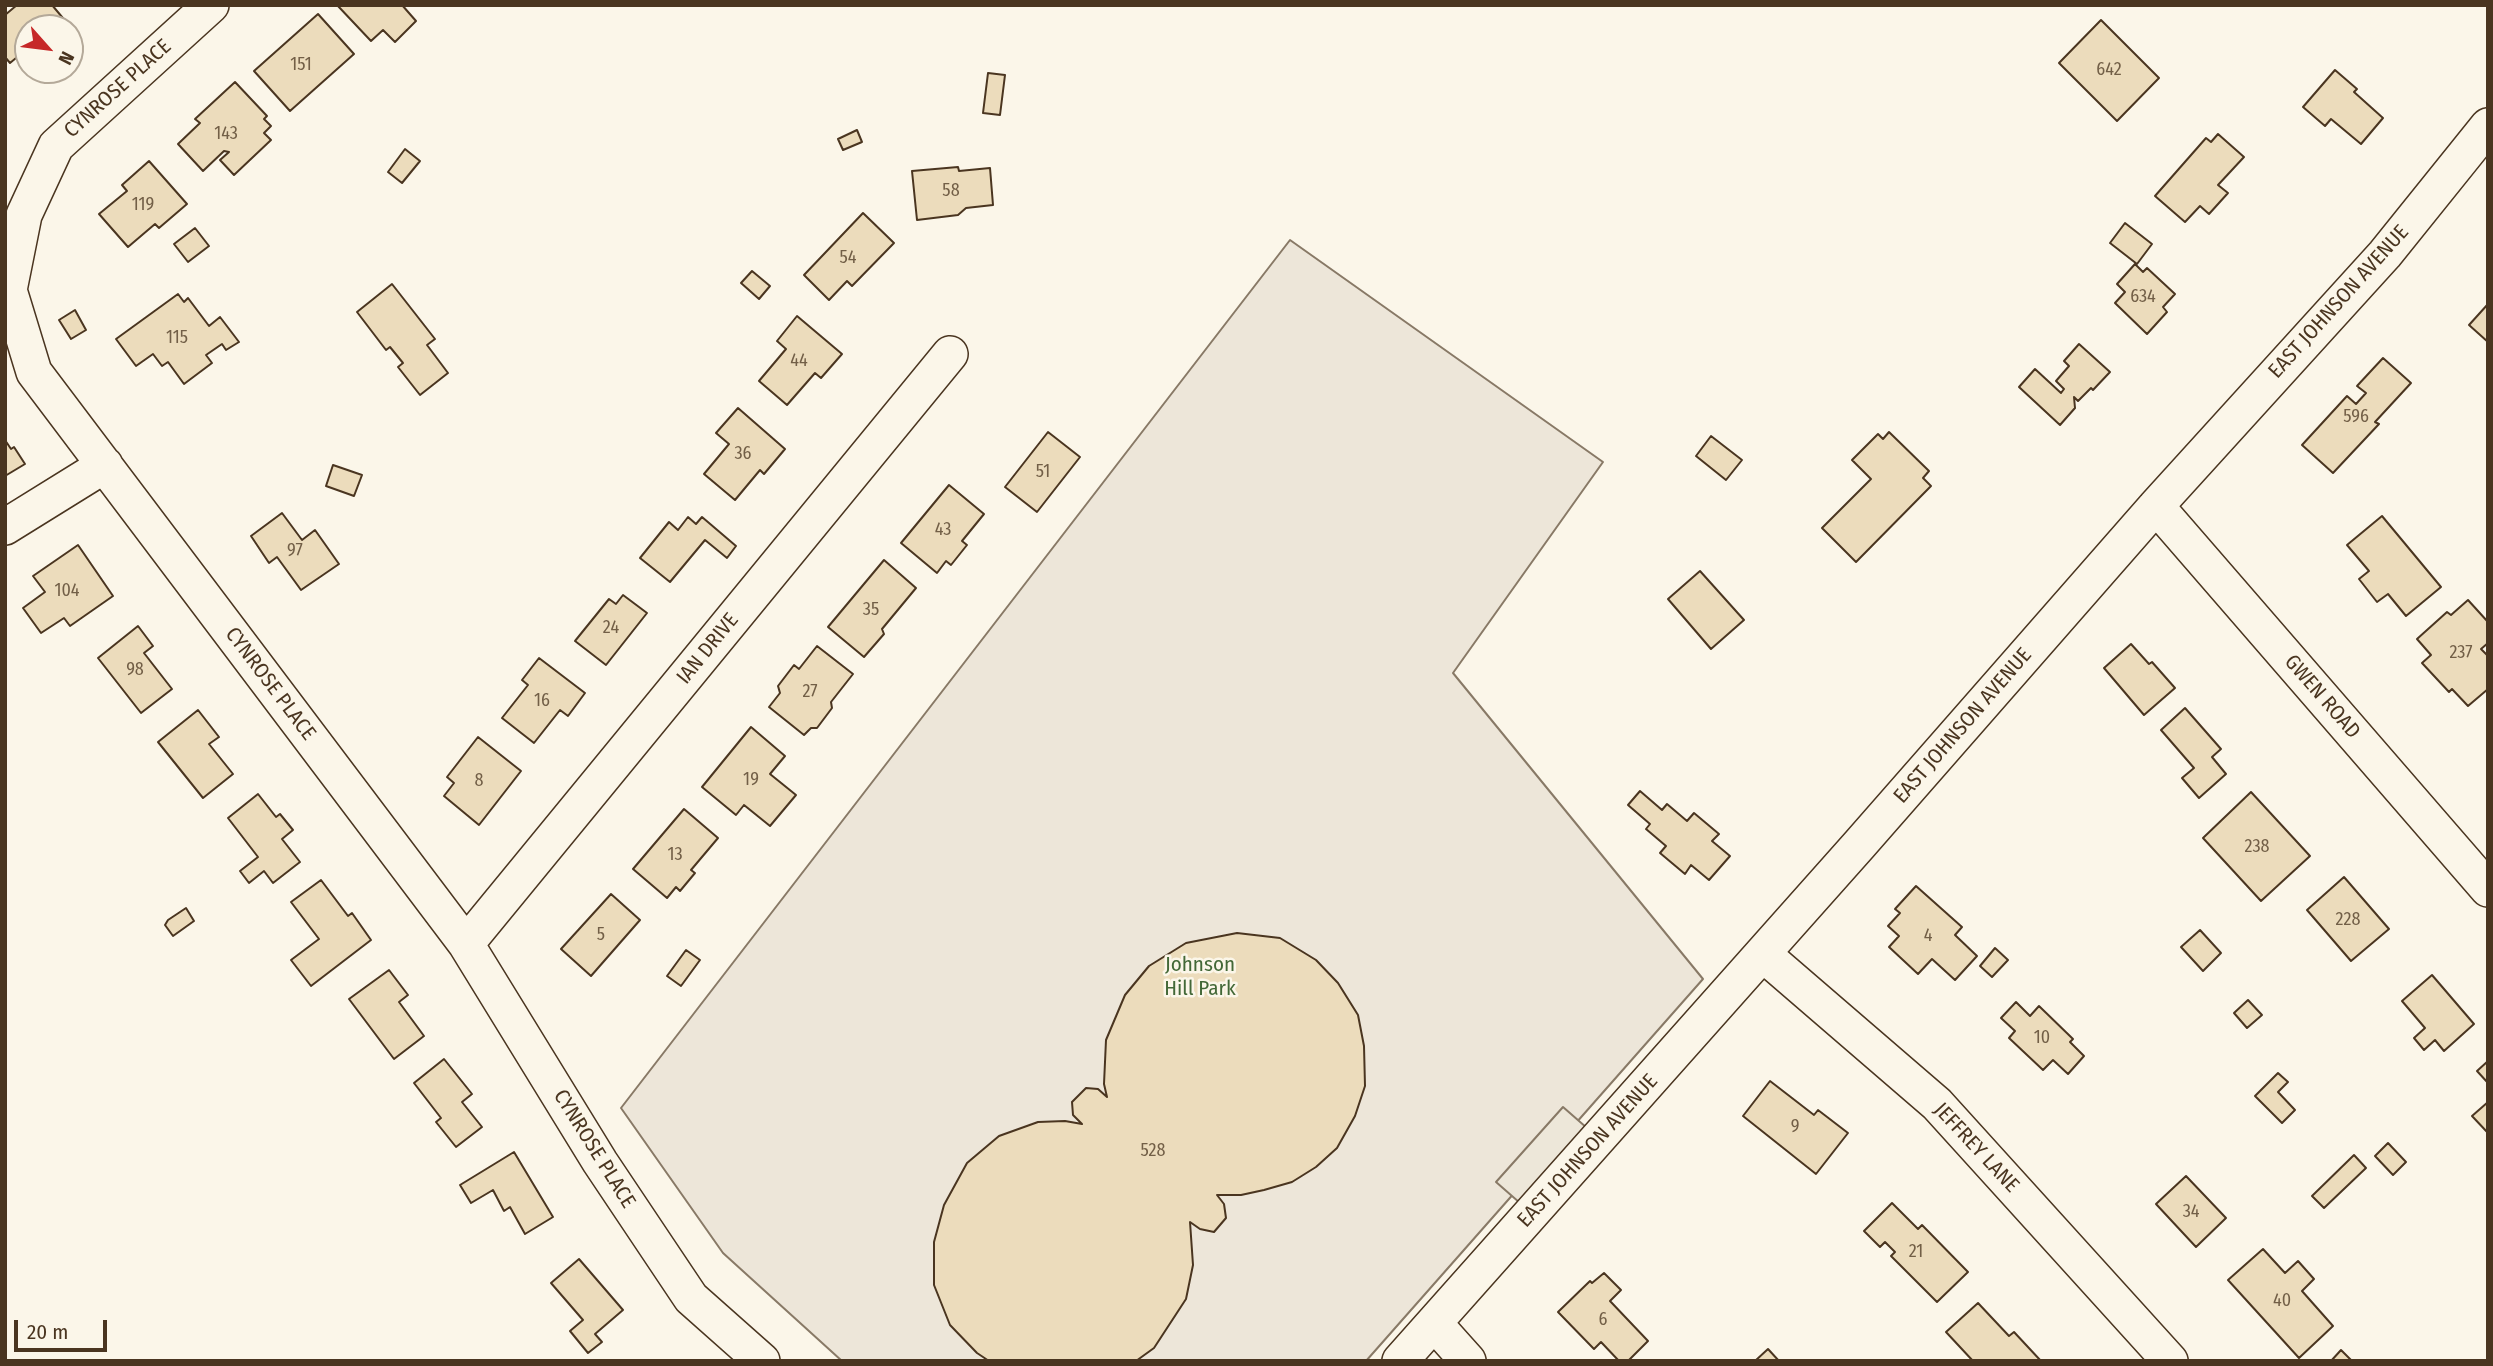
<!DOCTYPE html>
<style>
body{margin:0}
#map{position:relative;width:2493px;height:1366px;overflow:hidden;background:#fbf6e9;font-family:"Fira Sans Condensed",sans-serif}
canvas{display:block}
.frame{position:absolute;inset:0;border:7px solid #4a3520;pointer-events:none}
.north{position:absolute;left:14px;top:14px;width:70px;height:70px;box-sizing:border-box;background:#fbf6e9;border:2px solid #b4a999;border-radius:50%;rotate:118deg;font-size:19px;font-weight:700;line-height:28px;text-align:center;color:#4a3520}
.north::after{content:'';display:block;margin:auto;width:24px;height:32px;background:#c62828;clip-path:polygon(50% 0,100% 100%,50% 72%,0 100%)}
.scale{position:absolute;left:14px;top:1320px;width:93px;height:32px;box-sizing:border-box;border:4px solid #4a3520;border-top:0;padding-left:9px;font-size:21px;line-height:24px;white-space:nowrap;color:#4a3520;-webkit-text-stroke:5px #fbf6e9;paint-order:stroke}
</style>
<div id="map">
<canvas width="2493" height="1366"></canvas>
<div class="frame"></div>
<div class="north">N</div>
<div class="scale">20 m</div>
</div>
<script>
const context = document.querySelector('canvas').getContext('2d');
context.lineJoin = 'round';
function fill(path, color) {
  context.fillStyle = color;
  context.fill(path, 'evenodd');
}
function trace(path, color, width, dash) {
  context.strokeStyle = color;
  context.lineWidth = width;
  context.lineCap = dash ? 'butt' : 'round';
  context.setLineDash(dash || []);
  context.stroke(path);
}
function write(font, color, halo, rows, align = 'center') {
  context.font = font + ' "Fira Sans Condensed",sans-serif';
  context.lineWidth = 5;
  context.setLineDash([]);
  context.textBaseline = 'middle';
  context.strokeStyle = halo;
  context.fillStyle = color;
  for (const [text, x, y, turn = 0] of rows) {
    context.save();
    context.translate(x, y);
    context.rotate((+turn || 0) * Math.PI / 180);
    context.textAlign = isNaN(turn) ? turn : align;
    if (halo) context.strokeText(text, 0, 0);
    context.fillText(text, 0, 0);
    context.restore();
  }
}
const green = new Path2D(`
 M1290 240 1603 462 1453 673 1703 979 1366 1361H842L723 1253 621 1108Z`);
fill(green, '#ede6d9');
trace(green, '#887966', 2);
const parking = new Path2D(`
 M1563 1107 1587 1128 1520 1203 1496 1182Z`);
fill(parking, '#ede7d9');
trace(parking, '#887966', 2);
const building = new Path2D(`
 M17 5H52L72 29 28 28V48L10 63 5 57V15Z
 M337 5H402L416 21 395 42 383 30 371 41Z
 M318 14 354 54 290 111 254 71Z
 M2101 20 2159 78 2117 121 2059 63Z
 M2335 70 2357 89 2354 92 2383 118 2361 144 2331 119 2325 126 2303 107Z
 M988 73 1005 75 1000 115 983 113Z
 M235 82 267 116 264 119 271 126 264 133 271 140 234 175 220 160 229 152 224 151 203 171 178 144 200 123 195 119Z
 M857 130 862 142 843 150 838 139Z
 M2218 134 2244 157 2218 185 2228 193 2209 214 2200 206 2185 222 2155 196 2206 138 2211 142Z
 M405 149 420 161 402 183 388 172Z
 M149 161 187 204 159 228 155 224 128 247 99 214 127 191 122 185Z
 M958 167 959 171 990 168 993 205 966 208 958 215 917 220 912 171Z
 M863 213 894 243 852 286 847 281 829 300 804 275Z
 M2125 223 2152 244 2137 264 2110 243Z
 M195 228 209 246 188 262 174 244Z
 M2135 264 2143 272 2147 268 2175 294 2163 307 2167 312 2147 334 2115 303 2125 292 2117 284Z
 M752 271 770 286 759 299 741 283Z
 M392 284 435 339 427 345 448 373 420 395 398 367 403 363 390 347 386 350 357 312Z
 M178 294 184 302 188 298 209 326 220 317 239 342 226 350 222 344 206 355 212 363 184 384 168 362 162 366 153 354 136 366 116 339Z
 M2488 304V342L2469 325Z
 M75 310 86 330 71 339 59 320Z
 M797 316 842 354 821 378 815 373 787 405 759 381 786 349 777 341Z
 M2079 344 2110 372 2093 390 2091 388 2078 401 2074 397 2075 408 2060 425 2019 387 2035 369 2061 393 2064 389 2056 381 2069 366 2064 361Z
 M2383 358 2411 383 2375 422 2379 424 2333 473 2302 445 2347 396 2356 404 2366 393 2357 386Z
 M738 408 785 449 764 474 760 470 735 500 704 474 729 444 716 433Z
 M1048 432 1080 457 1037 512 1005 487Z
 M1889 432 1929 471 1923 478 1931 486 1856 562 1822 528 1871 479 1852 460 1878 434 1883 439Z
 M1711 436 1742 460 1726 480 1696 456Z
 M5 440 11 449 14 447 25 464 5 476Z
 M333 465 362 475 354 496 326 486Z
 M949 485 984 514 962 541 967 545 951 565 946 561 937 573 901 543Z
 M282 513 302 540 315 530 339 564 301 590 277 557 269 563 251 536Z
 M2382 516 2441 587 2406 616 2388 594 2377 602 2359 579 2369 571 2347 545Z
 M688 517 696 524 702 517 736 546 727 558 705 540 670 582 640 558 669 522 678 530Z
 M78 545 113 596 70 626 64 618 41 633 23 608 45 592 33 576Z
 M884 560 916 588 882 629 884 634 864 657 828 627Z
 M1700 571 1744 620 1711 649 1668 599Z
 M623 595 647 613 606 665 575 641 609 599 616 604Z
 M2468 600 2488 622V643L2481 649 2488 656V689L2468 706 2452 689 2449 692 2422 663 2431 655 2417 639 2447 612 2451 615Z
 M138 626 153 646 144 653 172 689 141 713 98 658Z
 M2131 644 2149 664 2152 662 2175 688 2144 715 2104 668Z
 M817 646 853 674 831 702 832 708 817 728H811L804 735 769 707 780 693 778 686 794 665 799 669Z
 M539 658 585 693 568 716 560 710 534 743 502 718 528 685 522 680Z
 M2185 708 2221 749 2212 757 2226 774 2199 798 2182 778 2194 768 2161 730Z
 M198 710 219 737 209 744 233 774 203 798 158 742Z
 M751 727 785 756 770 774 796 795 770 826 744 805 736 815 702 787Z
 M478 737 521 771 479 825 444 796 454 783 447 777Z
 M1640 791 1662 810 1667 804 1687 821 1694 813 1719 834 1712 841 1730 856 1709 880 1691 865 1685 874 1660 853 1666 846 1646 829 1650 824 1628 805Z
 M2251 792 2310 856 2261 901 2203 838Z
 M258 794 276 817 280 814 293 830 282 839 300 862 273 883 264 871 249 883 240 871 258 857 228 818Z
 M684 809 718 838 691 870 695 873 680 891 676 887 667 898 633 869Z
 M2344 877 2389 929 2351 961 2307 910Z
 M321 880 348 916 352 913 371 940 311 986 291 960 319 939 291 902Z
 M1916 886 1962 927 1955 935 1977 956 1955 980 1932 959 1918 974 1889 947 1899 936 1888 926 1900 913 1895 909Z
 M611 894 640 920 591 976 561 949Z
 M186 908 194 921 173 936 165 925 168 920Z
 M2200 930 2221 953 2203 971 2181 947Z
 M1237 933 1280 938 1316 960 1338 983 1358 1015 1364 1046 1365 1086 1355 1116 1337 1148 1316 1167 1292 1182 1264 1190 1241 1195H1217L1224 1204 1226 1218 1214 1232 1200 1229 1190 1222 1193 1265 1186 1299 1154 1348 1136 1361H989L977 1353 950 1325 934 1285V1242L944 1205 967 1163 999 1136 1038 1122 1065 1121 1082 1124 1073 1115 1072 1102 1086 1088 1098 1089 1107 1097 1104 1084 1106 1040 1125 995 1149 966 1186 943Z
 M1995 948 2008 960 1992 977 1980 966Z
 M686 950 700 960 681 986 667 976Z
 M389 970 408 995 399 1002 424 1036 394 1059 349 999Z
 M2432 975 2474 1024 2444 1051 2435 1040 2424 1050 2414 1038 2425 1028 2402 1001Z
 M2248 1000 2262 1015 2247 1028 2234 1013Z
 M2016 1002 2030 1016 2039 1006 2073 1039 2070 1042 2084 1056 2068 1074 2053 1060 2043 1070 2009 1038 2015 1031 2001 1018Z
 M444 1059 472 1094 462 1102 482 1127 456 1147 436 1122 441 1118 414 1083Z
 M2488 1061V1083L2477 1071Z
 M2278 1073 2288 1082 2278 1092 2295 1110 2282 1123 2255 1096Z
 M1770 1081 1814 1115 1818 1110 1848 1133 1816 1174 1743 1116Z
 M2488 1102V1133L2472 1116Z
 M2388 1143 2406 1162 2393 1175 2375 1156Z
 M514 1152 553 1217 525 1234 510 1207 504 1211 493 1190 471 1203 460 1185Z
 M2354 1155 2366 1168 2324 1208 2312 1196Z
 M2186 1176 2226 1218 2196 1247 2156 1204Z
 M1892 1203 1918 1229 1922 1225 1968 1272 1937 1302 1891 1256 1895 1252 1885 1242 1880 1247 1864 1231Z
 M2263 1249 2285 1273 2298 1261 2314 1279 2302 1291 2333 1326 2299 1358 2228 1280Z
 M579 1259 623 1310 595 1334 602 1342 588 1353 570 1331 583 1320 551 1283Z
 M1604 1273 1621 1290 1610 1301 1648 1341 1628 1361H1619L1601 1342 1594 1349 1558 1312 1590 1281 1592 1283Z
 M1978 1303 2009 1336 2014 1332 2041 1361H1973L1946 1332Z
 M1768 1349 1779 1361H1755Z
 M2341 1350 2352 1361H2331Z`);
fill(building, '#ecdcbc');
trace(building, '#4a3520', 2);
const minor = new Path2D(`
 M211 5 56 146 24 215 9 290 34 372 466 944 600 1162 691 1298 762 1361
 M2156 506 2488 889
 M5 527 105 465
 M466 944 950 354
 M1763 954 1937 1104 2170 1361
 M1434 1323 1468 1361
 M1400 1361 1859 845 2156 506 2385 254 2488 126`);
trace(minor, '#4a3520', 38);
trace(minor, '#fbf6e9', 35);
write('18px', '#725f47', null, [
 ["151",301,65],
 ["642",2109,70],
 ["143",226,134],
 ["58",951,191],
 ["119",143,205],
 ["54",848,258],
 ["634",2143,297],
 ["115",177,338],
 ["44",799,361],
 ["596",2356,417],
 ["36",743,454],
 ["51",1043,472],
 ["43",943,530],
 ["97",295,551],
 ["104",67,591],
 ["35",871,610],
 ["24",611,628],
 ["237",2461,653],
 ["98",135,670],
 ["27",810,692],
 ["16",542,701],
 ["19",751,780],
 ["8",479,781],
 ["238",2257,847],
 ["13",675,855],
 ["228",2348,920],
 ["5",601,935],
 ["4",1928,936],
 ["10",2042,1038],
 ["9",1795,1127],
 ["528",1153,1151],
 ["34",2191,1212],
 ["21",1916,1252],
 ["40",2282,1301],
 ["6",1603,1320]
]);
write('21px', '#4a3520', '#fbf6e9', [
 ["CYNROSE PLACE",118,89,-42],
 ["EAST JOHNSON AVENUE",2339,302,-48],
 ["IAN DRIVE",708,649,-51],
 ["CYNROSE PLACE",270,684,53],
 ["GWEN ROAD",2322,697,49],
 ["EAST JOHNSON AVENUE",1963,726,-49],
 ["JEFFREY LANE",1976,1148,47],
 ["CYNROSE PLACE",594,1149,58],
 ["EAST JOHNSON AVENUE",1588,1151,-48]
]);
write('21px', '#436837', '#fbf6e9', [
 ["Johnson",1200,965],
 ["Hill Park",1200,989]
]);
</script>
